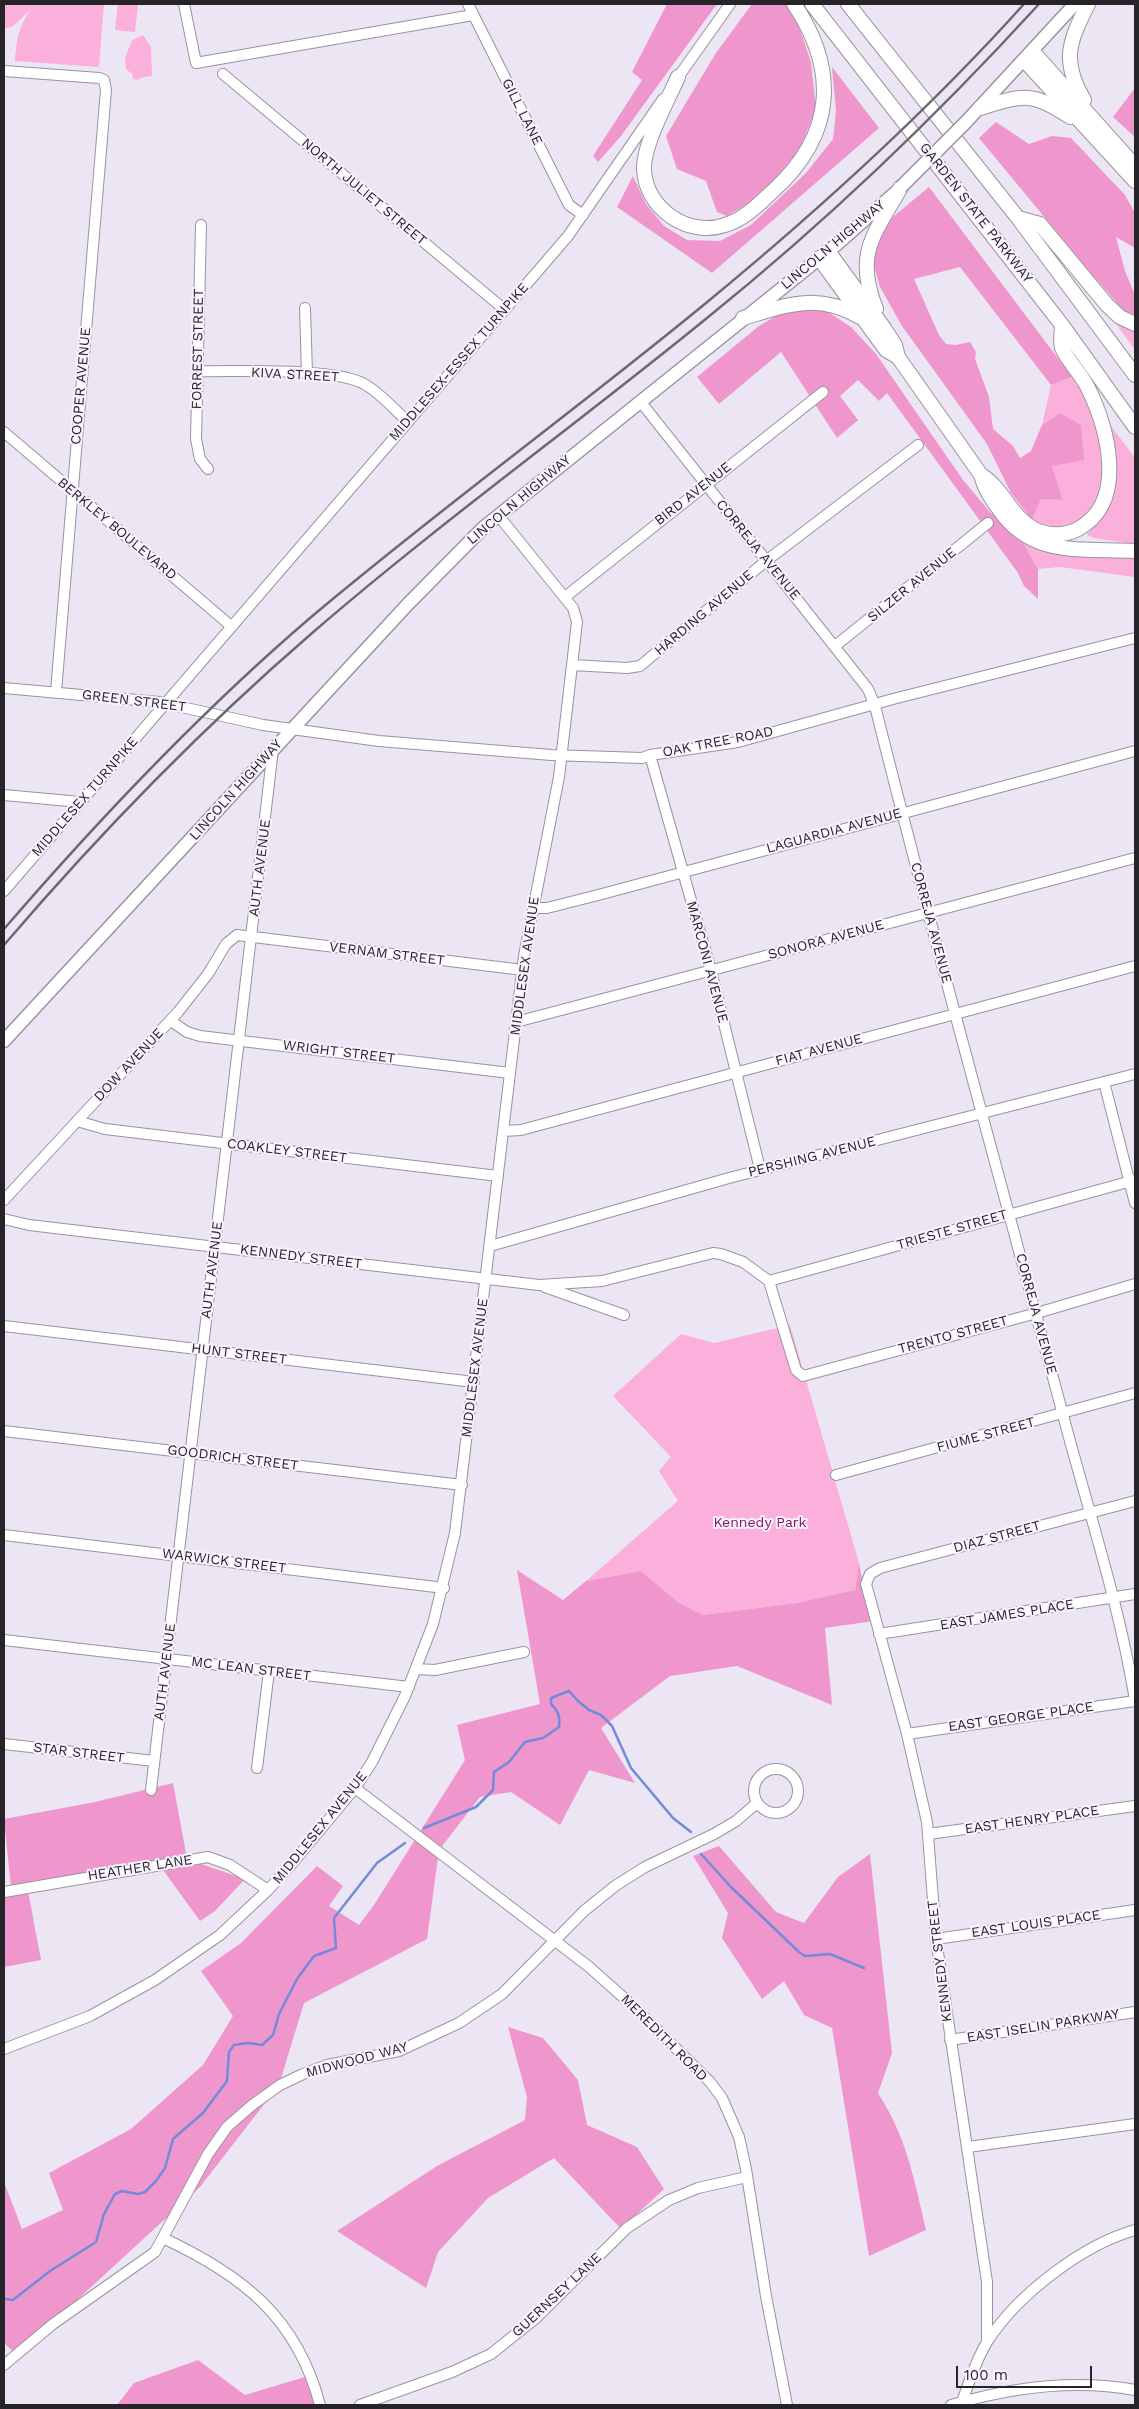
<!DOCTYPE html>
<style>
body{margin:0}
#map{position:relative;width:1139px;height:2409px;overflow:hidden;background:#ece5f4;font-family:"Work Sans",sans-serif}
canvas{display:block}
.frame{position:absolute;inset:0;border:5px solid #262429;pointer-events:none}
.scale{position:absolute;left:956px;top:2366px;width:136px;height:22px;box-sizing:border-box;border:2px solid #262429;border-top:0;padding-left:6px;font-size:15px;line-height:18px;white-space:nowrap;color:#262429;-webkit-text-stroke:4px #f9f3ff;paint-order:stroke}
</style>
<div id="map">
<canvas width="1139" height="2409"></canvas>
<div class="frame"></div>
<div class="scale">100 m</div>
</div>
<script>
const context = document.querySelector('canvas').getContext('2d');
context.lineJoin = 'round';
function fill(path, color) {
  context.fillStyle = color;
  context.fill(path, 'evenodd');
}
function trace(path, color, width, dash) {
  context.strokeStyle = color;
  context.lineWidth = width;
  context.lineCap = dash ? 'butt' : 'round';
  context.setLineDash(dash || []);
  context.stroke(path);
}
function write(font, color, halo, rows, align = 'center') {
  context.font = font + ' "Work Sans",sans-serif';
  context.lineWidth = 4;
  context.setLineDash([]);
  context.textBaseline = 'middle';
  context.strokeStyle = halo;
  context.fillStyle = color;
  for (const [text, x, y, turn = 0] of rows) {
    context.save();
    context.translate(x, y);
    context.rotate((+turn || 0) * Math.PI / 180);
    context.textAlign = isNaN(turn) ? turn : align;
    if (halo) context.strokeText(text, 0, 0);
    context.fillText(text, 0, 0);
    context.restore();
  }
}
fill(new Path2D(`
 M4 4H104L99 67 15 61C16 40 19 26 31 9L12 27 5 28Z
 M118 4H138L135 32 115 30Z
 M143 35 151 47 152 76 144 77 137 80 133 79 132 74 126 69 125 58 132 40Z
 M1119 322 1135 331V350L1117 325Z
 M1072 377C1100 412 1120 488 1080 519 1066 530 1047 527 1032 520L1041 499 1063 500 1052 466 1060 413 1042 425 1051 385Z
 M1108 422 1135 458V544L1093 538 1087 535 1101 517Z
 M1023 542 1054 552 1135 558V577L1060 567 1038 569Z
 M790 1325 859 1563 855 1590 796 1603 703 1615 679 1603 641 1571 586 1581 678 1501 659 1471 671 1457 613 1396 681 1334 714 1343Z`), '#fab0db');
fill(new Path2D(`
 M667 4H717L621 136 598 162 593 156 642 80 632 72Z
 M752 4H786L795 15 811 62 816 109 799 151 759 197 727 216 717 212 706 181 677 169 666 136 716 53Z
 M832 67 879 128 712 273 617 207 633 176 646 204 664 226 687 240 720 241 751 225 806 173 833 139 836 111Z
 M1135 88V137L1113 117Z
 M996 122 1029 144 1052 136 1071 138 1125 195 1135 213V248L1116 237 1125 271 1135 295V314L1125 312 1093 276 979 138Z
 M929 187 1072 377 1051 385 960 267 914 279 939 335 946 344 956 345 970 342 976 352 975 359 989 397 993 429 1013 446 1020 458 1031 451 1042 425 1060 413 1081 425 1084 460 1052 466 1063 500 1041 499 1032 520 1011 493 987 444 902 326 880 287 873 262 876 231Z
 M788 309 825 310 851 327 876 354 963 480 990 512 1023 542 1038 569V599L1024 586 1018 573 887 393 879 401 858 380 840 396 858 420 837 438 781 352 719 404 697 377 759 326Z
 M859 1563 865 1594 874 1621 825 1628 832 1705 737 1666 670 1676 601 1728 635 1783 589 1770 560 1825 511 1792 480 1797 439 1850 427 1939 304 2003 279 2085 200 2187 17 2355 4 2343V2182L22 2229 63 2210 49 2173 131 2129 203 2065 233 2016 201 1971 241 1943 317 1866 343 1886 329 1906 359 1925 374 1905 465 1760 457 1725 540 1704 517 1570 563 1600 586 1581 641 1571 679 1603 703 1615 796 1603 855 1590Z
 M173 1783 187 1859 245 1879 215 1911 200 1921 158 1863 27 1886 41 1960 4 1967V1889L11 1888 4 1819 95 1802Z
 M719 1846 776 1912 804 1923 838 1877 870 1854 892 2053 878 2093C907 2138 914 2179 926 2230L869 2256 832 2028 804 2015 784 1981 762 1999 722 1938 728 1913 693 1856Z
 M508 2027 543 2038 578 2080 587 2125 637 2147 664 2189 621 2229 554 2158 488 2198 438 2252 426 2288 337 2231 437 2166 525 2120 527 2097Z
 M198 2360 245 2395 315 2374 322 2405H117L134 2383Z`), '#ef97cc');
trace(new Path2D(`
 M424 1828 476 1807 493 1790 494 1772 509 1762 525 1742 543 1738 559 1727C560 1717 559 1712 551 1704V1698L569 1691 578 1701 589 1710 601 1715 612 1726 631 1768 673 1818 691 1832
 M701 1854 731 1887 799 1952 805 1956 830 1954 864 1968
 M4 2299 13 2300 50 2271 96 2242 104 2214 115 2194 122 2191 138 2194 145 2192 156 2181 165 2168 173 2139 203 2113 227 2081 229 2052 234 2045 248 2043 262 2045 273 2035 279 2014 297 1979 314 1956 336 1948 334 1918 377 1863 405 1843`), '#738adb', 2.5);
const minor = new Path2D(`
 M184 4 196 63 473 15
 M468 4 569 205 583 215
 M4 71 99 78 104 80 106 90 56 692
 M223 74 505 310
 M674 83 730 4
 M201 225 196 439 200 459 208 469
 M305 308 307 374
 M198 371C236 372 337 367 366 385 381 394 394 409 407 421
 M640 401 868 689 875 706C934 943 1000 1178 1063 1415 1088 1510 1119 1603 1135 1700
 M4 432 231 626
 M565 597 823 392
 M835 646 988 523
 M572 665 627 668 640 666 766 561 918 445
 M4 688 159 702 263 725 379 741 551 755 642 758 650 755 738 742 893 699 1135 638
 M650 755 711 971 760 1169
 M4 795 80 802
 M4 891 568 236 663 99
 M533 908H547L602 894 1135 751
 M171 1021 187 1032 200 1036 510 1073
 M516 1022 1135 858
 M1104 1082 1135 1203
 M77 1121 105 1129 498 1176
 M503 1131 521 1130 1135 966
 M4 1200 178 1012 208 974 226 944 237 935 523 970
 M4 1219 29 1225 539 1285 602 1281 713 1253 721 1254 743 1262 769 1281 796 1370 803 1376 1037 1313 1135 1284
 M490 1246 729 1178 1135 1074
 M769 1281 1135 1180
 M545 1287 624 1315
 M4 1326 474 1382
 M4 1431 462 1485
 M836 1475 1135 1393
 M4 1535 444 1588
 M879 1634 1135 1594
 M4 1640 409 1687
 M417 1669 435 1670 524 1652
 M907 1734 1135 1701
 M4 1744 154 1761
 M257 1768 269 1671
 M754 1791a22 22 0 1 1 44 0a22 22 0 1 1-44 0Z
 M355 1788 588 1966 633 2006 710 2082 722 2098 739 2137 746 2169 766 2296 787 2405
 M151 1790 273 749
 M928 1834 1135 1806
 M4 1892 208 1857 230 1865 268 1890
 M936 1939 1135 1910
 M950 2040 1135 2012
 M4 2049 90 2016 155 1980 220 1935 268 1890 290 1866 355 1788 372 1762 405 1696 433 1624 455 1533 524 956 559 777 577 622 573 608 498 515
 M968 2147 1135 2124
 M163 2238C242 2275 297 2317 320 2405
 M987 2342V2282L936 1939 927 1822 907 1734 866 1584 870 1574 880 1568 1135 1501
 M4 2365 53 2324 155 2252 208 2154 227 2127 251 2106 280 2085 303 2074 327 2065 399 2051 459 2023 502 1994 584 1911 615 1886 645 1867 714 1834 736 1821 757 1803
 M360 2405 452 2372 491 2354 536 2318 627 2228 669 2200 698 2188 747 2177
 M951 2405C1009 2388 1075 2379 1135 2390
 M965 2405 962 2402C969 2382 976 2360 987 2342 1017 2295 1082 2245 1135 2230`);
const major = new Path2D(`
 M966 122 1075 4
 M4 1041 408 604 483 528 836 245 896 192`);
const highway = new Path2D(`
 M812 4 1062 325 1135 427
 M848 4 1018 218 1135 375
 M1033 52 1135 166
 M1025 61 1135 181
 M678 77C668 100 643 145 644 169 645 208 688 238 725 225 745 219 759 204 774 190 834 135 839 71 794 4
 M1084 100C1061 61 1069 42 1088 4
 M980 108C1023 95 1032 91 1070 117
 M1018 218 1040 224 1107 305 1120 317 1135 324
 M828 251 884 328 895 345 898 357 981 475C984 488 991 498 999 509 1032 558 1082 548 1135 551
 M819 258 886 350 898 357
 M876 309C854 253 874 235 901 187
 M743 318C787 305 817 292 860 317
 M981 475C1003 488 1011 517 1034 529 1048 536 1065 536 1078 529 1129 501 1107 426 1087 386 1080 373 1068 361 1062 348 1060 342 1062 332 1062 325`);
trace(minor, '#9993a0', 12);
trace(major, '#9993a0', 15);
trace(highway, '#9993a0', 16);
trace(minor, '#fff', 10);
trace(major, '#fff', 12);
trace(highway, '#fff', 14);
trace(new Path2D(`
 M4 929C99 819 199 713 310 618 439 509 576 410 706 303 819 210 927 112 1024 4
 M4 945C99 834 200 730 311 634 438 524 576 425 707 318 826 222 936 117 1039 4`), '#6d6972', 2.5);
const majorBridge = new Path2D(`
 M901 187 966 122`);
trace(majorBridge, '#9993a0', 15, []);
trace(majorBridge, '#fff', 12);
write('14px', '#262429', '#f9f3ff', [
 ["GILL LANE",522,112,63],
 ["NORTH JULIET STREET",364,192,40],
 ["GARDEN STATE PARKWAY",976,213,52],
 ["LINCOLN HIGHWAY",833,245,-40],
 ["FORREST STREET",198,349,-89],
 ["MIDDLESEX-ESSEX TURNPIKE",459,362,-49],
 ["KIVA STREET",295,375,3],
 ["COOPER AVENUE",81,386,-85],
 ["BIRD AVENUE",693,494,-38],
 ["LINCOLN HIGHWAY",519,500,-40],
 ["BERKLEY BOULEVARD",117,529,40],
 ["CORREJA AVENUE",758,550,51],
 ["SILZER AVENUE",912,585,-39],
 ["HARDING AVENUE",704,613,-40],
 ["GREEN STREET",134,701,7],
 ["OAK TREE ROAD",718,742,-11],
 ["LINCOLN HIGHWAY",236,790,-48],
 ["MIDDLESEX TURNPIKE",85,797,-49],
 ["LAGUARDIA AVENUE",834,831,-15],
 ["AUTH AVENUE",260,868,-83],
 ["CORREJA AVENUE",931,923,75],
 ["SONORA AVENUE",826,940,-15],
 ["VERNAM STREET",387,954,7],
 ["MARCONI AVENUE",707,962,75],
 ["MIDDLESEX AVENUE",525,966,-82],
 ["FIAT AVENUE",819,1050,-15],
 ["WRIGHT STREET",339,1052,7],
 ["DOW AVENUE",129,1065,-47],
 ["COAKLEY STREET",287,1151,7],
 ["PERSHING AVENUE",812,1157,-14],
 ["TRIESTE STREET",952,1230,-16],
 ["KENNEDY STREET",301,1257,7],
 ["AUTH AVENUE",212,1270,-83],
 ["CORREJA AVENUE",1036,1314,75],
 ["TRENTO STREET",953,1335,-15],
 ["HUNT STREET",239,1354,7],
 ["MIDDLESEX AVENUE",475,1368,-83],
 ["FIUME STREET",986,1435,-15],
 ["GOODRICH STREET",233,1458,7],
 ["DIAZ STREET",997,1537,-15],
 ["WARWICK STREET",224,1561,7],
 ["EAST JAMES PLACE",1007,1615,-9],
 ["MC LEAN STREET",251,1669,7],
 ["AUTH AVENUE",165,1672,-83],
 ["EAST GEORGE PLACE",1021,1717,-8],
 ["STAR STREET",79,1753,7],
 ["EAST HENRY PLACE",1032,1820,-8],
 ["MIDDLESEX AVENUE",320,1828,-51],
 ["HEATHER LANE",140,1868,-9],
 ["EAST LOUIS PLACE",1036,1924,-8],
 ["KENNEDY STREET",940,1961,-97],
 ["EAST ISELIN PARKWAY",1043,2026,-9],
 ["MEREDITH ROAD",664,2038,45],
 ["MIDWOOD WAY",357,2060,-15],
 ["GUERNSEY LANE",557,2295,-43]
]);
write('14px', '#7d155d', '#f9f3ff', [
 ["Kennedy Park",760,1523]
]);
</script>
